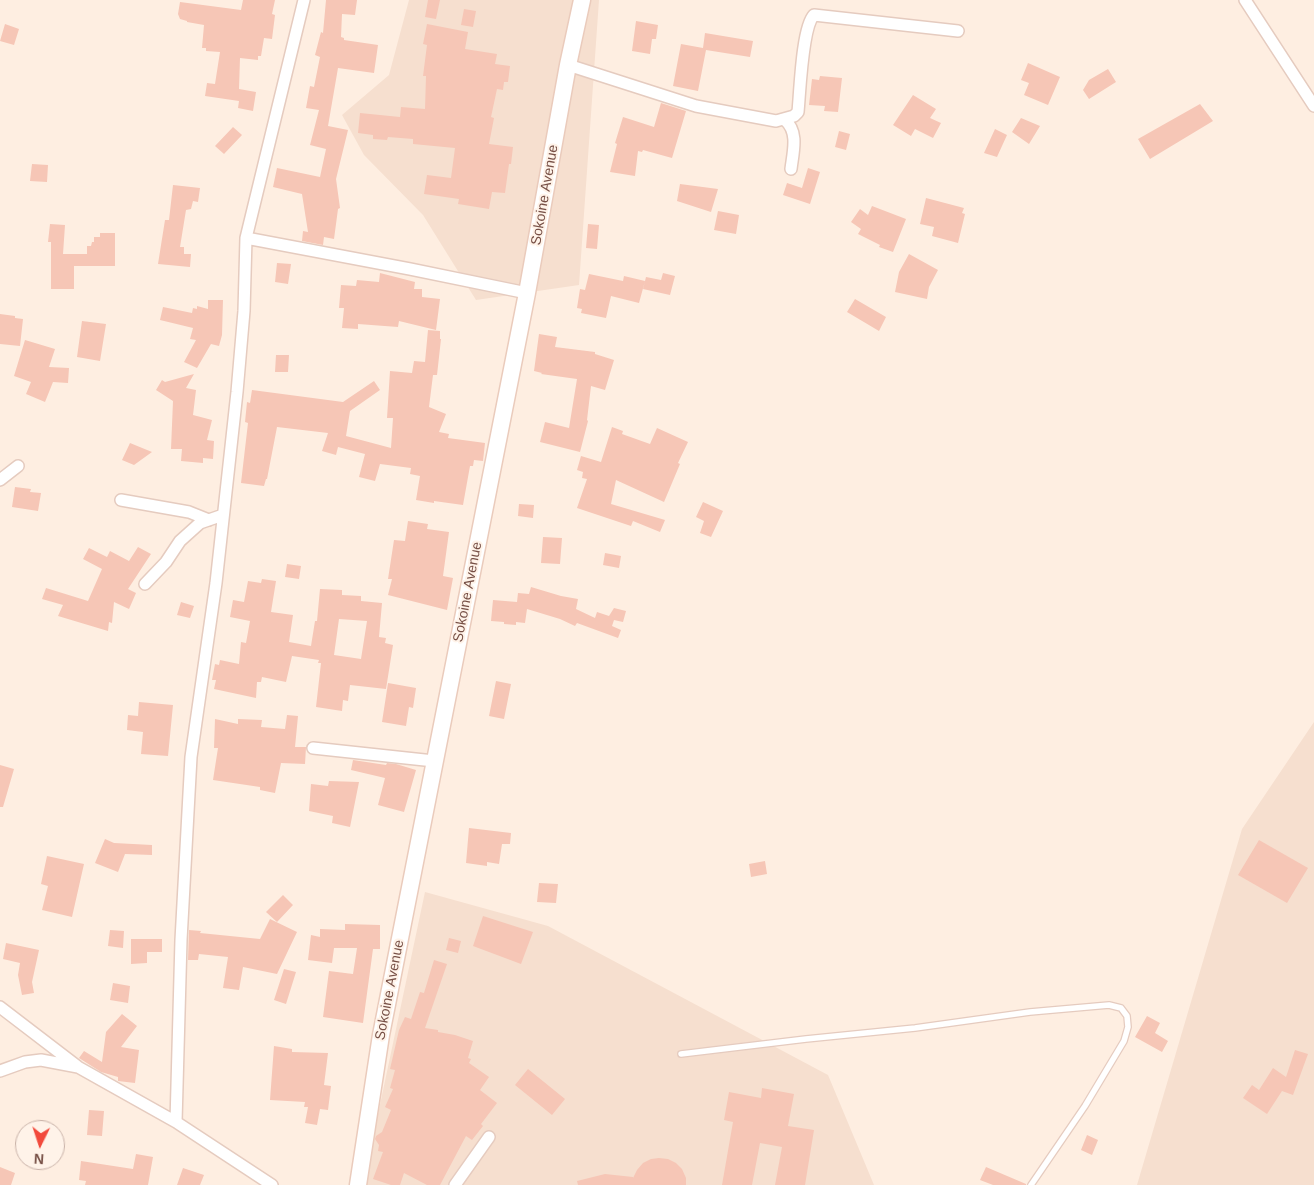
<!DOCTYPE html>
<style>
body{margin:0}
#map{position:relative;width:1314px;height:1185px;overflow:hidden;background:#feeee1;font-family:Arial,sans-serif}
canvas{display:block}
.north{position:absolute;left:15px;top:1120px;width:50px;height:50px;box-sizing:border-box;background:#fff3e9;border:1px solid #c9b2a8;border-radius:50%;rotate:184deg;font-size:14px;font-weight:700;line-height:20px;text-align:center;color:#775046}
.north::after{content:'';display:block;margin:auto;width:18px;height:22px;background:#f24a3c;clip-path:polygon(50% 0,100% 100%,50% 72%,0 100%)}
</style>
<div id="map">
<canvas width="1314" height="1185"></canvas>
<div class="north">N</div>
</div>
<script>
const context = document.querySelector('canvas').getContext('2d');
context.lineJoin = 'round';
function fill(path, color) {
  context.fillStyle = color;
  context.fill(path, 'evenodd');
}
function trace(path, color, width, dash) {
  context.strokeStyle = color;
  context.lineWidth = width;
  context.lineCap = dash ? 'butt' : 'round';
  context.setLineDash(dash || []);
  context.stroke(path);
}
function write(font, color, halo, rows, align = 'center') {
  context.font = font + ' Arial,sans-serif';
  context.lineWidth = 4;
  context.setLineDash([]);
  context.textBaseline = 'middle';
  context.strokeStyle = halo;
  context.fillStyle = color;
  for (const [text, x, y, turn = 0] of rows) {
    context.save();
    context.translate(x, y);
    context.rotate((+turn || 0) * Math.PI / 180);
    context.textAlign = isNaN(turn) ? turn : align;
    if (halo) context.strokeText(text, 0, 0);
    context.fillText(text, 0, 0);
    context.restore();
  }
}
fill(new Path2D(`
 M409 0H599L579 285 476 300 423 215 364 155 342 115 389 75Z
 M1314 722V1185H1137L1242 829Z
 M425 892 548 926 828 1075 874 1185H363Z`), '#f6dfcf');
fill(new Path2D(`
 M243 0H275L272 14 275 15 272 39 264 38 261 56H258V60L240 58 239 89 256 92 253 111 238 108 239 101 205 96 207 83 215 84 220 52 206 51V48H202L204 25 187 22V21L180 19 178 14 180 2 241 10Z
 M326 0H357L355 15 342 14 341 37 344 38V40L378 45 374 73 338 68 328 126 348 130 336 179 340 208 338 209 334 239 324 237 323 245 302 241 303 231 308 232 302 194 273 187 277 168 320 177 326 149 310 145 319 110 306 108 310 86 314 87 320 57 315 55 321 32 323 33Z
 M428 0H440L436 19 425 17Z
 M464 9 476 11 473 27 461 25Z
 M636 21 658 25 656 39H652L650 54 632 51Z
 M5 24 19 29 14 45 0 41Z
 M427 24 468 32 465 49 497 54 495 64 510 66 508 82H504L503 90 497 89 491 117 494 118 489 144 513 147 511 164H509L505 193 492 192 489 209 458 204 459 199 424 194 427 175 451 178 455 148 413 144V139L388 137 387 140 373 139V135L358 133 360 113 400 117 401 107 425 109 426 76H423L427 45 423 44Z
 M705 33 753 41 750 57 706 50 698 91 673 86 681 44 703 48Z
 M1028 63 1060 77 1048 105 1024 95 1029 83 1021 80Z
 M1108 69 1116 82 1089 99 1083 90 1089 80Z
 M820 76 842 78 838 112 824 111 825 106 809 105 812 79 819 80Z
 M913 95 936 109 930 118 941 123 933 138 915 129 911 136 893 125Z
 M661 103 686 111 672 158 643 150 642 152 638 151 635 176 610 172 617 144 615 143 623 117 654 127Z
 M1200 104 1213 121 1150 159 1138 139Z
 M1021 118 1040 126 1029 144 1012 132Z
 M233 127 242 135 224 154 215 146Z
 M995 129 1007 135 997 157 984 153Z
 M839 131 850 134 846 150 835 147Z
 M32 164 48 165 47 182 30 181Z
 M808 168 820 172 810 204 783 195 787 183 802 188Z
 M680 184 718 189 711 212 677 201Z
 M173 185 200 188 198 202 193 201 191 209 186 210 180 247H184V254H191L190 267 158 264 165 220H169Z
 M926 198 964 208 962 213 965 214 958 243 932 236 934 227 920 224Z
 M872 206 906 219 893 252 879 247 880 245 858 234 861 229 851 222 860 209 868 215Z
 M718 211 739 215 736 234 714 230Z
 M50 224 65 225 63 254H87V246H91L92 242H94V237H100V233H115V266H74V289H51V242H48Z
 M588 224 599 225 597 249 586 248Z
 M909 254 938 270 929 287 927 299 895 292 899 272Z
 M277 263 291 264 288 284 275 282Z
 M380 273 415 282 414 289H422V297L440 299 436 330 399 321 398 327 358 324V329L342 328 344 308H339L341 285 356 286 357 280 379 282Z
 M663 273 675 276 670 295 643 289 646 277 661 280Z
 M589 274 623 281 624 276 645 281 639 303 611 296 606 318 581 313 582 309 577 308 580 289 585 290Z
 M855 299 886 317 879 331 847 312Z
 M208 300H223L222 335 219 346 211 344 197 368 184 362 196 340 190 339 193 328 160 320 163 307 192 313 193 308 197 309V306L208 309Z
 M0 314 15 316V318L23 319 20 346 0 344Z
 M82 321 106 324 100 361 77 357Z
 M428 330 440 331V339H441L437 375H433L429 407 446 414 439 432 449 434 448 438 485 443 483 461 474 460 473 466H470L463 505 434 501V503L416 500 420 476 410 474 411 468 380 464 375 481 359 477 365 454 338 447 336 455 322 451 328 433 277 427 267 479H266L264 486 241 483 248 423 245 422 247 402 250 403 252 390 343 402 374 381 380 390 350 411 346 436 391 448 393 418H387L390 371 412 373 414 361 425 362Z
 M539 334 557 337 555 347 595 352V354L614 360 605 390 591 386 587 420 588 421 580 452 540 442 545 422 569 428 577 379 541 374 542 373 534 371Z
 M25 340 55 349 49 367 69 368 68 383 53 382 45 402 26 394 31 382 14 376Z
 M276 355H289L288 372H275Z
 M194 374 186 388 196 390 193 415 212 420 207 440 214 441 213 459 203 458V463L181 461 182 449H171L173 401 156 390 162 380 165 382Z
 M612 427 623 431 622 434 650 444 657 428 688 442 678 463 680 464 664 502 616 480 611 504 665 520 660 532 633 521 631 526 577 508 587 479 582 478 583 472 577 470 581 456 601 462Z
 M130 443 152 452 134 465 122 460Z
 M15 487 31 489 30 492 41 493 38 511 12 507Z
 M703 502 723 511 711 537 700 533 704 521 696 517Z
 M519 504 534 505 533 518 518 516Z
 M408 521 428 524 427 529 449 532 443 576 453 578 447 610 388 595 392 579H388L394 540 405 541Z
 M543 537 562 538 560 564 541 563Z
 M138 547 151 554 128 589 136 593 129 609 114 602 112 623 109 622 108 631 58 616 63 605 42 599 46 588 88 601 102 569 83 559 89 548 107 557 110 551 129 561Z
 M605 553 621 556 619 568 603 565Z
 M287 564 301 566 299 579 285 577Z
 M262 579 276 581 271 612 293 615 289 642 311 646 315 621H317L320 589 342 590V595L361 596V601L382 603 379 637 386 638 385 643 393 645 386 689 350 685 348 701 343 700 342 711 316 707 321 663H318L319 660 292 656 286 682 262 677 261 682H257L256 698 214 689 216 680H212L215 664 219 665 220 660 239 664 241 642 246 643 250 621 230 617 233 600 244 602 248 581 261 583ZM339 619 367 621 361 659 334 655Z
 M531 587 561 596 578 599 576 609 595 618 597 612 609 616 614 608 626 611 623 622 614 620 612 626 621 630 618 638 577 623 575 626 560 619 527 609 525 623 516 622V625L504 624V622L491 621 493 600 517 602 518 593 529 594Z
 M181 602 194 606 190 618 177 615Z
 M496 681 511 684 504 719 489 716Z
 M388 683 416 688 413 708 409 707 406 726 382 722Z
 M139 702 173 705 168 756 141 754 143 732 127 730 128 715 138 716Z
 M287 715 298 716 295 747H306L305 764 281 763 275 793 260 790V787L213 780 218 748H214L215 719 238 724V719L262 720 261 727 285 729Z
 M353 760 386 765 387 763 396 764 416 770 404 812 378 805 385 778 351 770Z
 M0 765 14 769 3 807H0Z
 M329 781 359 782 350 827 332 823 333 816 309 811 311 784 328 786Z
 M469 828 511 833 510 844H502L499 864 487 862V866L466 863Z
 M105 839 114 843 152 845V855L125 854 118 872 95 863Z
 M1259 840 1308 868 1287 903 1238 875Z
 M47 856 84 864 72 917 42 910 48 886 41 884Z
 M765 861 767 874 751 877 749 864Z
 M539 883 558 884 556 903 537 902Z
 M283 895 293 905 277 922 266 912Z
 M483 916 533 932 521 964 473 946Z
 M270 919 297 932 277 974 243 967 239 990 223 988 228 957 199 954 198 960H188L189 930 201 931 200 933 260 939Z
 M345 924 380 925V949H373L363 1023 323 1017 329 971 353 974 357 948H334L332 963 308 960 311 935 320 937V929L345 930Z
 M110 930 124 931 123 948 108 946Z
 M449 938 461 941 458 953 446 950Z
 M131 939H162V952H147V963L131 964Z
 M6 943 39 950 32 982 34 993 22 995 18 975 20 963 3 959Z
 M434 960 447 964 425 1028 438 1030V1032L455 1035 473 1041 468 1058 471 1059 469 1063 489 1077 480 1090 497 1103 481 1124 483 1126 472 1140 466 1136 440 1185H427L404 1173 400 1185H391L373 1179 383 1152 378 1151 379 1145 375 1139 376 1136 382 1132 391 1110 385 1107 393 1089 390 1088 395 1070 390 1069 399 1030 405 1017 411 1019 420 992 424 993Z
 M284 969 296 972 286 1004 274 1000Z
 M113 983 130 986 128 1003 110 1000Z
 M122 1014 137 1026 121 1047 139 1050 135 1083 118 1081V1077L101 1072 79 1058 84 1051 102 1062 106 1032Z
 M1147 1016 1160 1023 1155 1033 1168 1041 1162 1052 1135 1037Z
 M274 1046 292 1049V1052L328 1053 324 1085 331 1086 328 1110 320 1109 317 1125 305 1123 308 1107H304L305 1102 270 1100Z
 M1295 1050 1308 1054 1293 1095 1282 1091 1267 1114 1243 1098 1252 1085 1259 1090 1273 1068 1286 1077Z
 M528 1069 565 1099 552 1115 515 1085Z
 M762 1088 794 1094 788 1126 814 1130 805 1185H775L782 1147 760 1143 752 1185H722L733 1122 724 1120 729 1092 761 1098Z
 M89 1110 104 1111 102 1136 87 1135Z
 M1087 1135 1098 1140 1092 1155 1081 1150Z
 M136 1154 153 1157 148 1185H85L86 1181 79 1180 81 1161 133 1169Z
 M659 1158 668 1159 676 1163 682 1169 686 1178V1185H578L577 1181 605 1174 633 1177V1178L637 1170 643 1163 651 1159Z
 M0 1167 15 1173 11 1185H0Z
 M986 1167 1026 1184V1185H993L980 1180Z
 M183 1168 204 1175 200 1185H177Z`), '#f6c6b6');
const lane = new Path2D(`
 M681 1054 806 1039 915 1028 1030 1012 1109 1005 1121 1008 1127 1016 1128 1027 1124 1041 1085 1106 1031 1185`);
const street = new Path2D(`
 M1245 0 1314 106
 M568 65 696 106 776 121 794 116 798 112C800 92 802 27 814 15L958 31
 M785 120C799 132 793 152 791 169
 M246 238 410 269 527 293
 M0 480 18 466
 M121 500 189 512 209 520
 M145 584 166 562 180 541 200 523 223 515
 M313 748 434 761
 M0 1007 77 1066
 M0 1071 25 1062 41 1060 78 1067 176 1122 272 1185
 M176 1122 181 940 191 757 216 583 237 392 244 311 246 238 304 0
 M455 1185 489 1137`);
const secondary = new Path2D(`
 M358 1185 381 1035 527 293 568 65 582 0`);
trace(lane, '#e5cbbf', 8);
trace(street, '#e5cbbf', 14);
trace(secondary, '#eacbbc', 19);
trace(lane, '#fff', 5.5);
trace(street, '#fff', 11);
trace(secondary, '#fff', 16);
write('14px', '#775046', '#fff3e9', [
 ["Sokoine Avenue",545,195,-80],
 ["Sokoine Avenue",468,592,-79],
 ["Sokoine Avenue",390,990,-79]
]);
</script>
